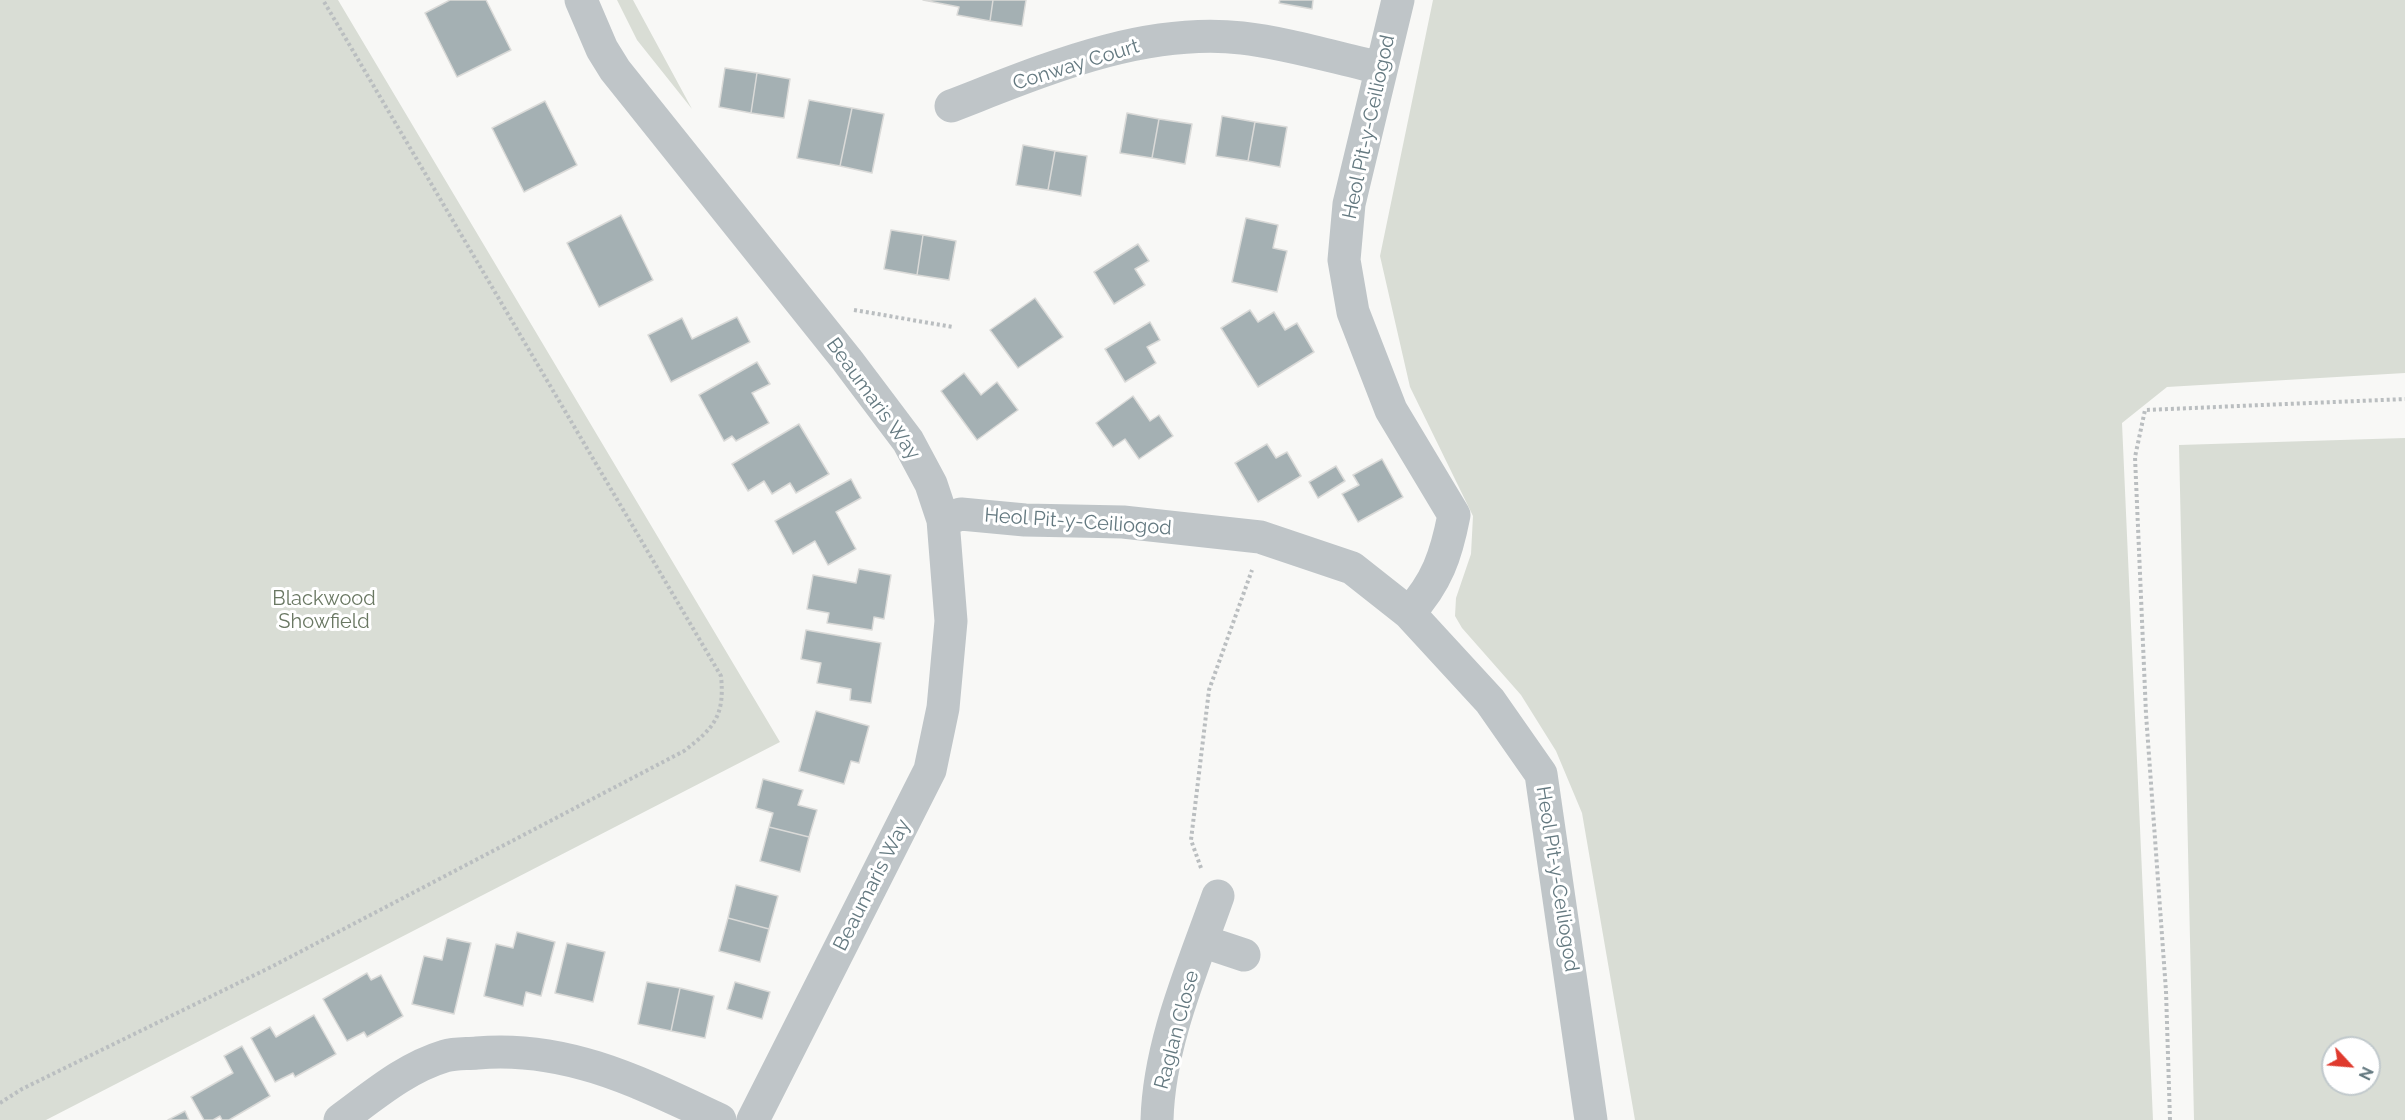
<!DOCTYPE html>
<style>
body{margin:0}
#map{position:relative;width:2405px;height:1120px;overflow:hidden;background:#f8f8f6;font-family:Raleway,sans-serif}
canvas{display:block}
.north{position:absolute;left:2321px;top:1036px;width:60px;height:60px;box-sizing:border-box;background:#fff;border:2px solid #c1c9cc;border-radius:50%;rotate:116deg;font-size:16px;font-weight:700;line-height:24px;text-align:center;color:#647980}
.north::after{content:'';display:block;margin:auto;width:21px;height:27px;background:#df3a2e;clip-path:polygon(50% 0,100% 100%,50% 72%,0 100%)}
</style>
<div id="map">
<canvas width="2405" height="1120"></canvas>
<div class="north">N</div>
</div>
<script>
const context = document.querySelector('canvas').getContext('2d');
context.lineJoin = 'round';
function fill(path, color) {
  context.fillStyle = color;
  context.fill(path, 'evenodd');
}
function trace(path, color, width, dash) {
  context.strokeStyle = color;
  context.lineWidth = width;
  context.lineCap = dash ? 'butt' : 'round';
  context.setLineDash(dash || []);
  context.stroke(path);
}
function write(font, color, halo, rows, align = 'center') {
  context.font = font + ' Raleway,sans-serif';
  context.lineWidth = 6;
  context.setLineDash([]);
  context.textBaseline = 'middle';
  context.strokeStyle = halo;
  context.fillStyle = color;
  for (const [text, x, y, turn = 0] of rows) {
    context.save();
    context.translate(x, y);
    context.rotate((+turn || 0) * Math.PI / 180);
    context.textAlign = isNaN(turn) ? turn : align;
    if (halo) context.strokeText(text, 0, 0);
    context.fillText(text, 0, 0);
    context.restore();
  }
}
fill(new Path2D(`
 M0 0H338L780 742 46 1120H0Z
 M617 0H633L692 109 637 40Z
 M1433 0H2405V373L2167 387 2122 423 2153 1120H1635L1582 813 1556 751 1521 695 1462 628 1455 616 1456 598 1471 554 1473 516 1410 387 1380 256Z
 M2405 438V1120H2194L2179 445ZM2333 1048H2369V1084H2333Z`), '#d9ddd5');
const building = new Path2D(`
 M486 0 511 50 457 77 425 13 450 0Z
 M923 0H993L990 21 957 15 959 7Z
 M993 0H1026L1022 26 990 21Z
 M1280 0H1313L1312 9 1279 3Z
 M725 68 757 73 751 113 719 107Z
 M757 73 790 79 784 118 751 113Z
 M809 100 852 108 840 166 797 158Z
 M545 101 577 165 524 192 492 128Z
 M852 108 884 114 872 173 840 166Z
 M1127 113 1159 119 1152 158 1120 153Z
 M1222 116 1255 122 1248 161 1216 156Z
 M1159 119 1192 124 1185 164 1152 158Z
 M1255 122 1287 127 1280 167 1248 161Z
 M1023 145 1055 151 1048 190 1016 185Z
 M1055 151 1087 156 1081 196 1048 190Z
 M621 215 653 280 599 307 567 243Z
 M1246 218 1278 225 1273 248 1287 251 1277 292 1232 282Z
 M891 230 923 235 917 275 884 269Z
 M923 235 956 241 949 280 917 275Z
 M1138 244 1149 261 1135 269 1145 285 1114 304 1094 272Z
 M1035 298 1063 337 1018 368 990 330Z
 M1250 310 1258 322 1274 312 1285 330 1297 323 1314 352 1258 387 1221 328Z
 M737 317 750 342 671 382 648 335 682 318 692 339Z
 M1150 322 1160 340 1147 347 1156 363 1125 382 1105 349Z
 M757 362 770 384 752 393 769 423 736 441 732 436 724 441 699 395Z
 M964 373 981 395 997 382 1018 410 977 440 941 391Z
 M1133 396 1150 421 1159 415 1173 436 1139 459 1125 439 1113 447 1096 423Z
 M799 424 829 474 796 493 790 483 772 494 764 481 748 491 732 464Z
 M1267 444 1276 458 1287 452 1301 476 1258 502 1235 463Z
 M1382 459 1403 497 1358 522 1342 494 1359 485 1353 475Z
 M1336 466 1345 481 1318 498 1309 482Z
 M851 479 861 498 836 512 856 549 828 565 815 541 793 554 775 521Z
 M859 569 891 575 884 619 874 617 872 630 827 623 829 613 807 609 813 575 856 583Z
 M806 630 881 643 871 703 850 700 851 689 817 683 821 663 801 659Z
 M816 711 869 726 859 763 851 761 844 784 799 771Z
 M763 779 803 790 798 805 817 810 809 837 769 827 773 813 756 808Z
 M769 827 809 837 800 872 760 861Z
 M736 885 778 896 769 929 728 918Z
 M728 918 769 929 760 962 719 951Z
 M517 932 555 942 541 996 526 992 523 1006 484 996 496 944 513 948Z
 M447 938 471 943 454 1014 412 1004 424 956 442 960Z
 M567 943 605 952 593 1002 555 993Z
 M367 973 371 980 381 975 403 1016 367 1037 364 1032 347 1041 323 999Z
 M647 982 680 988 671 1031 638 1024Z
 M735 982 770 992 762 1019 727 1009Z
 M680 988 714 996 705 1038 671 1031Z
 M314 1015 336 1054 295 1077 293 1073 275 1082 251 1038 270 1027 276 1037Z
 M242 1046 270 1096 229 1120H222L220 1116 213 1120H204L191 1097 233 1073 224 1056Z
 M185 1111 189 1120H168Z`);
fill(building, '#a4b0b3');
trace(building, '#dadad8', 1.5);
trace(new Path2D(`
 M854 310 953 327
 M1201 868 1191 840 1209 690 1252 570
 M0 1103 22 1089 273 966 684 751C714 728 725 716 721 676L323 0
 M2170 1120 2166 991 2146 714 2135 457 2145 410 2405 399`), '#babec0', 4, [3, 3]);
trace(new Path2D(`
 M581 0 602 49 615 70 847 360 908 441 931 484 943 520 951 621 943 708 930 770 753 1120
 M1398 0 1349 204 1344 260 1353 312 1391 410 1454 515C1446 556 1437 582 1409 613
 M951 106C1042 71 1141 27 1242 38 1287 43 1336 58 1381 68
 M943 520 961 514 1025 520 1123 522 1260 537 1352 568 1409 613 1490 701 1541 774 1591 1120
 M1202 941 1244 955
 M340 1120C373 1096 405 1068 445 1056 455 1053 467 1054 477 1053 567 1045 641 1083 720 1120
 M1157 1120C1159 1043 1193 967 1218 896`), '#bfc5c8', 33);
write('20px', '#647980', '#fff', [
 ["Conway Court",1076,65,-17],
 ["Heol Pit-y-Ceiliogod",1369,127,-78],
 ["Beaumaris Way",873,399,54],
 ["Heol Pit-y-Ceiliogod",1078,522,4],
 ["Heol Pit-y-Ceiliogod",1557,879,81],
 ["Beaumaris Way",872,885,-63],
 ["Raglan Close",1177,1030,-75]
]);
write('20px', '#6a7863', '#fff', [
 ["Blackwood",324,599],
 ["Showfield",324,622]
]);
</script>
